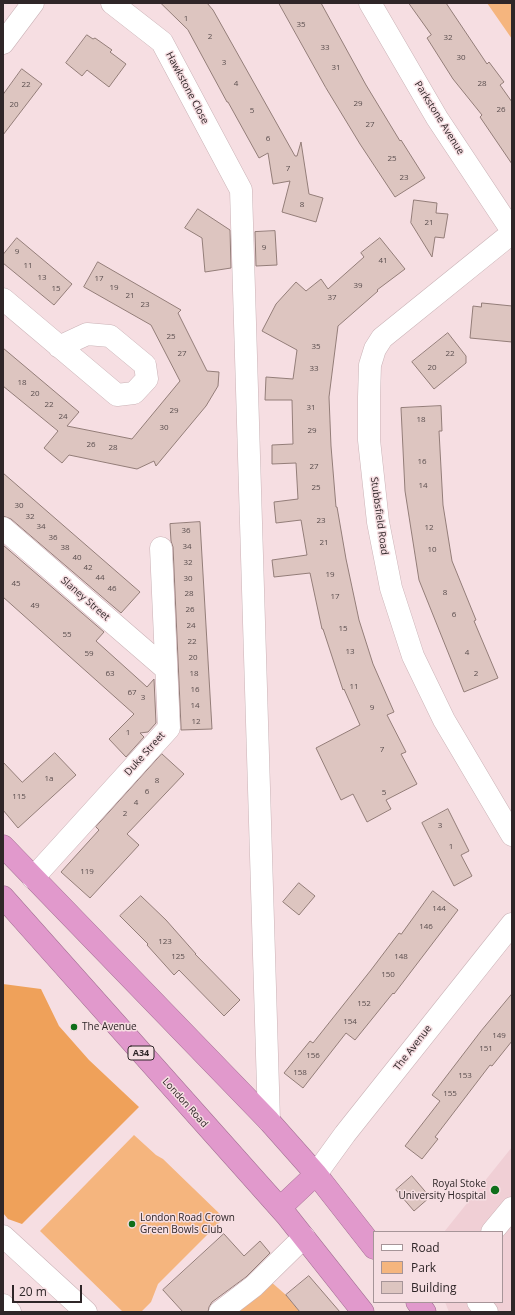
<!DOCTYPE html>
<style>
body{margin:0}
#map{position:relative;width:515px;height:1315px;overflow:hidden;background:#f6dee2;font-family:"Open Sans",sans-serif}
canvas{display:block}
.frame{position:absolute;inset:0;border:4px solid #2f2628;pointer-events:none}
.legend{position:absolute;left:373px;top:1231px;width:130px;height:72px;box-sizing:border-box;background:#f6dee2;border:1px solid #a69498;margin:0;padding:5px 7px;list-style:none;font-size:12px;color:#2f2628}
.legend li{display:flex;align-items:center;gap:8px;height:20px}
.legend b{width:20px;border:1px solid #a69498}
.scale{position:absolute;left:12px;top:1285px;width:70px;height:18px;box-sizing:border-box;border:2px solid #2f2628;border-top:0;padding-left:5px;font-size:12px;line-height:14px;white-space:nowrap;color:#2f2628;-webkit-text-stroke:3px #f6dee2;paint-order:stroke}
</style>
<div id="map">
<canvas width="515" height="1315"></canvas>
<div class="frame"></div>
<ul class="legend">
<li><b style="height:5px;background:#fff"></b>Road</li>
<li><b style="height:11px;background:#f5b57e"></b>Park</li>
<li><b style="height:11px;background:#ddc5c0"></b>Building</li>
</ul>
<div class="scale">20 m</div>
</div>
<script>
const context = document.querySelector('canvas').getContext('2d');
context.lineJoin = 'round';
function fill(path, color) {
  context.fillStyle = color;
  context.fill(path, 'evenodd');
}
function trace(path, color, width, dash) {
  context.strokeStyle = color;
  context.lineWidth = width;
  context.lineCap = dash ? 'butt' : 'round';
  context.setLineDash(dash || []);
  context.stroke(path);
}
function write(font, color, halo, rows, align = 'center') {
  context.font = font + ' "Open Sans",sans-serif';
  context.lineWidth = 3;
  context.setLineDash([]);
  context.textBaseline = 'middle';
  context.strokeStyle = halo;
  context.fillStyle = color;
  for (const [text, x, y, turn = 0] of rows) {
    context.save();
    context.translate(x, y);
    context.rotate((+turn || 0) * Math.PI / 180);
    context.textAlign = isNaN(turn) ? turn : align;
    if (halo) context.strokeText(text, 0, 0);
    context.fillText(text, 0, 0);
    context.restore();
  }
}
fill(new Path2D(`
 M512 1147V1312H449L445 1302H502V1232H444Z`), '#f0cfd5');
fill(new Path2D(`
 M487 3H512V39Z
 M134 1135 156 1155 163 1159 224 1218 158 1284 151 1302 141 1312H123L40 1231Z
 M270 1281 286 1295 300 1312H233Z`), '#f5b57e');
fill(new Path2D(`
 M3 984 41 989 59 1026 89 1060 139 1107 22 1224 8 1219 3 1213Z`), '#efa15a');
const building = new Path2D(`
 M161 3H207L213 10 295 156H297L301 142 309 194 323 198 316 222 282 212 290 181 273 184 268 153 259 158 228 102H227L188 30Z
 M279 3H321L366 85 400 141 401 140 425 178 395 197 360 144 326 88Z
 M409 3H446L487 64 489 62 504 82 500 85 512 102V164L480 117 482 115 453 79 427 38 431 35Z
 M87 35 93 39 95 38 112 50 110 52 126 64 109 87 87 70 82 76 66 63Z
 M22 69 42 84 3 135V95Z
 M414 200 437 203 436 213 448 214 444 238 435 237 432 257 411 223Z
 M198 209 230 230 231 268 205 272 202 238 185 228Z
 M275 231 277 265 256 266 255 232Z
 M17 238 72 284 54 305 3 263V255Z
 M380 238 405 269 377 290 378 291 338 326 329 397 331 446 336 507H337L346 559 359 620 373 664 394 712 387 715 406 752 401 754 417 784 386 800 391 809 367 822 353 794 341 800 316 748 360 725 344 689 343 690 323 629H322L310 573 274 577 272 560 307 555 301 520 276 523 274 502 298 499 296 463 272 464V445L293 444 292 400H265L266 377 293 379 297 350 262 331 276 304 296 282 306 291 321 279 328 289 364 257 361 253Z
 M98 262 181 310 178 313 207 371 219 372 218 386 206 406 156 466 154 461 137 469 69 455 62 463 44 448 58 431 3 386V348L79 412 67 426 132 439 180 381 151 325 84 287Z
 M482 303 512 306V342L470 338 473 306 481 307Z
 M448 333 466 356V363L434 389 412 362Z
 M441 406 442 431H439L443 505 452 561 476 620 474 621 498 678 464 692 419 580 405 491 401 408Z
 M3 473 140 592 121 613 11 519 3 516Z
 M200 522 212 729 181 730V727L173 547 171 541 170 524Z
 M3 545 104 632 96 641 136 677 147 687 154 679 156 723 148 732 140 733 144 737 126 757 109 739 134 714 3 597Z
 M55 753 76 775 18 828 3 810V762L22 782Z
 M162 754 184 774 127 834 139 845 90 898 61 872 99 830 96 827Z
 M448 809 469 851 461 855 472 876 454 886 422 823Z
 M299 883 315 896 299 915 283 902Z
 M433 891 458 910 394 994 393 993 355 1040 346 1033 303 1088 284 1073 310 1041 313 1043 371 970 399 933 401 934Z
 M141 896 166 920 196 954H195L240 1000 224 1016 179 970 174 975 147 945 148 944 120 916Z
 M512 994V1041L492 1066 490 1065 435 1137 438 1139 422 1159 405 1146 440 1101 432 1095 481 1031Z
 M412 1176 430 1197 414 1211 396 1190Z
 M224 1234 244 1256 260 1241 270 1253 246 1277 212 1302 209 1307 208 1312H183L163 1290Z
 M309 1276 340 1312H300L286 1295Z`);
fill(building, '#ddc5c0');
trace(building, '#937d78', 1);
const minor = new Path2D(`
 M112 3 162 42 241 190 269 1121
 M370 3 437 118 512 231
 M3 43 33 3
 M512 233 382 338 375 349 370 365 369 397V440L378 522 391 588 413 656 444 720 512 835
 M3 299 117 395 134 393 147 379 145 365 110 336 87 334 59 347
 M3 528 166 669
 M33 878 169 728 161 548
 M316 1174 345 1134 512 924
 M492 1232 512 1208
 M3 1236 86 1312
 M478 1302 487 1312
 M3 1305 10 1312
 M220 1312 254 1286 304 1237`);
const highway = new Path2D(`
 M3 846 269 1121 316 1174 374 1248
 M3 897 287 1216 363 1312
 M280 1208 316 1174
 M417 1302 425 1312`);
trace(minor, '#cab2b6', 23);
trace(highway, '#a37193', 23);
trace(minor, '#fff', 22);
trace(highway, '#e199cc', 22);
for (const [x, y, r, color] of [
 [74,1027,4,"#0f6e1a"],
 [495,1190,5,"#0f6e1a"],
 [132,1224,4,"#0f6e1a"]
]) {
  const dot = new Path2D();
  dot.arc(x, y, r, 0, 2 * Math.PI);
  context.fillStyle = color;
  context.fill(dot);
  trace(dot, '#f6dee2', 1.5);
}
write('8px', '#5a4e4e', null, [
 ["1",186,19],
 ["35",301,25],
 ["2",210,37],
 ["32",448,38],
 ["33",325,48],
 ["30",461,58],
 ["3",224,63],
 ["31",336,68],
 ["4",236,84],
 ["28",482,84],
 ["22",26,85],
 ["29",358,104],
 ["20",14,105],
 ["26",501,110],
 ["5",252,111],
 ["27",370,125],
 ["6",268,139],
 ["25",392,159],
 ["7",288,169],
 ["23",404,178],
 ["8",302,205],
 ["21",429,223],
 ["9",264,248],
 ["9",17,252],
 ["41",383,261],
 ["11",28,266],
 ["13",42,278],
 ["17",99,279],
 ["39",358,286],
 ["19",114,288],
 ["15",56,289],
 ["21",130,296],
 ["37",332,298],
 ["23",145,305],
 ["25",171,337],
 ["35",316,347],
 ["27",182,354],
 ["22",450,354],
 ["20",432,368],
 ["33",314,369],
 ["18",22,383],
 ["20",35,394],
 ["22",49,405],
 ["31",311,408],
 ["29",174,411],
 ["24",63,417],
 ["18",421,420],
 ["30",164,428],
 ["29",312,431],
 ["26",91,445],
 ["28",113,448],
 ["16",422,462],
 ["27",314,467],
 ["14",423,486],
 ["25",316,488],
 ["30",19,506],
 ["32",30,517],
 ["23",321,521],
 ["34",41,527],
 ["12",429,528],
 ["36",186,531],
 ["36",53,538],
 ["21",324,543],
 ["34",187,547],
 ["38",65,548],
 ["10",432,550],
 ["40",77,558],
 ["32",188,563],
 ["42",88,568],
 ["19",330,575],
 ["44",100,578],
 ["30",188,579],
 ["45",16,584],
 ["46",112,589],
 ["8",445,593],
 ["28",189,594],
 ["17",335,597],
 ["49",35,606],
 ["26",190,610],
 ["6",454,615],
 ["24",191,626],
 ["15",343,629],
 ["55",67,635],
 ["22",192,642],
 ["13",350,652],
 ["4",467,653],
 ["59",89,654],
 ["20",193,658],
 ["63",110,674],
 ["18",194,674],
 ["2",476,674],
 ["11",354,687],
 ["16",195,690],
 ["67",132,693],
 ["3",143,698],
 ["14",195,706],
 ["9",372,708],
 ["12",196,722],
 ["1",128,733],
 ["7",382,750],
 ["1a",49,779],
 ["8",157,781],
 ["6",147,792],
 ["5",384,793],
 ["115",19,797],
 ["4",136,803],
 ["2",125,814],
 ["3",440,826],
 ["1",451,847],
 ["119",87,872],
 ["144",439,909],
 ["146",426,927],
 ["123",165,942],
 ["125",178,957],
 ["148",401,957],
 ["150",388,975],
 ["152",364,1004],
 ["154",350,1022],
 ["149",499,1036],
 ["151",486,1049],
 ["156",313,1056],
 ["158",300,1073],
 ["153",465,1076],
 ["155",450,1094]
]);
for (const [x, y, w] of [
 [141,1053,26]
]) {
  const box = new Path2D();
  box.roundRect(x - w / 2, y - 7, w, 14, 3);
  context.fillStyle = '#f6dee2';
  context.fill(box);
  trace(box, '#2f2628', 1);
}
write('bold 9px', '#2f2628', null, [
 ["A34",141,1053]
]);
write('10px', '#2f2628', '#f6dee2', [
 ["Hawkstone Close",187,88,62],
 ["Parkstone Avenue",439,118,58],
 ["Stubbsfield Road",379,516,82],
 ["Slaney Street",85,599,41],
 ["Duke Street",145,754,-48],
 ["The Avenue",413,1048,-52],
 ["London Road",185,1103,48]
]);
write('10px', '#2f2628', '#f6dee2', [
 ["The Avenue",82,1027],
 ["Royal Stoke",486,1184,"right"],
 ["University Hospital",486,1196,"right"],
 ["London Road Crown",140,1218],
 ["Green Bowls Club",140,1230]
], 'left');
</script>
